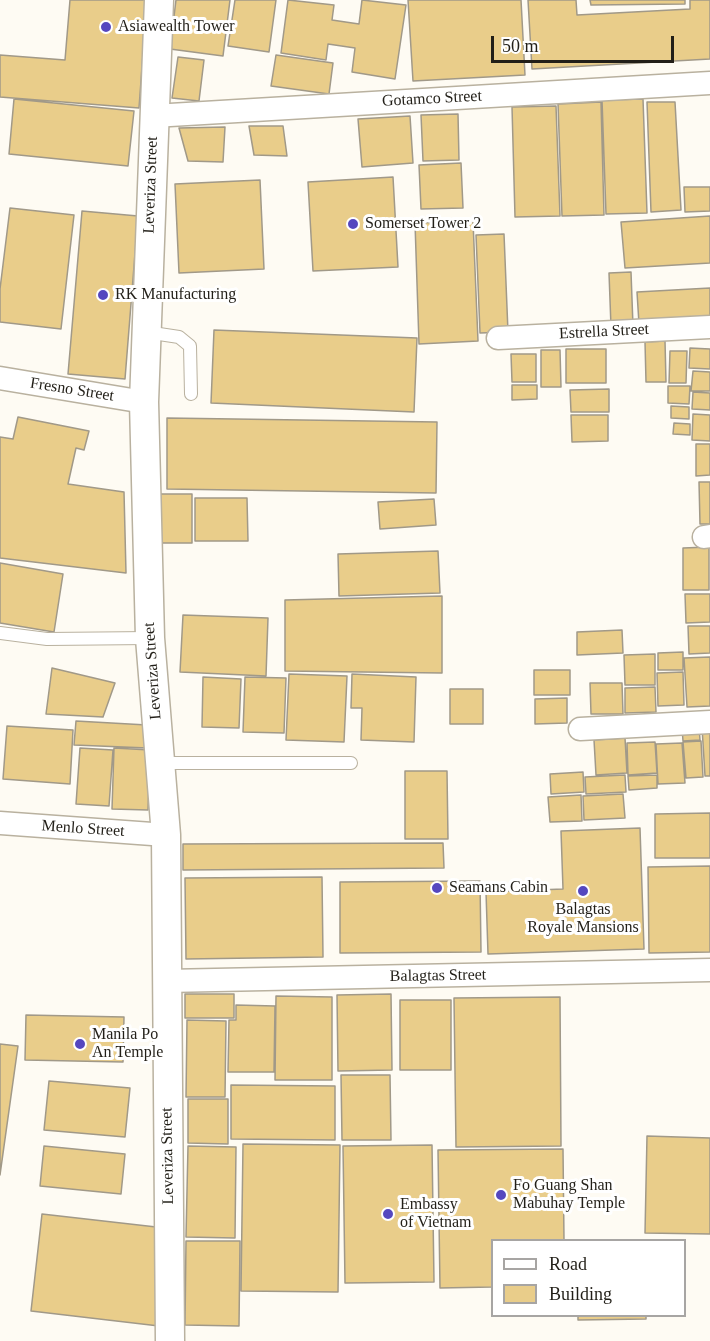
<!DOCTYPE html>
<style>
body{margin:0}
#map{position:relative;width:710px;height:1341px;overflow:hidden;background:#fefbf3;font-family:"Times New Roman",serif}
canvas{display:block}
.legend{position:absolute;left:491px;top:1239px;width:195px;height:78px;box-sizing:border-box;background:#fff;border:2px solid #a7a5a3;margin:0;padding:8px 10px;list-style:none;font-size:18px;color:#221f18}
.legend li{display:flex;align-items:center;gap:12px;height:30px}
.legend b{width:30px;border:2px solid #a7a5a3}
.scale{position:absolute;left:491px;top:36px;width:183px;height:27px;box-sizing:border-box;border:3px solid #221f18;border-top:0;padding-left:8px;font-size:18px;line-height:21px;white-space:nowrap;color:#221f18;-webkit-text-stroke:4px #fff;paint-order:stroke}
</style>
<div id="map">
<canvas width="710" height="1341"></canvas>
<ul class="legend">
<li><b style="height:8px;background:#fff"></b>Road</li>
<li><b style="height:16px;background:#e9cd8a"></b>Building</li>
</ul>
<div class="scale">50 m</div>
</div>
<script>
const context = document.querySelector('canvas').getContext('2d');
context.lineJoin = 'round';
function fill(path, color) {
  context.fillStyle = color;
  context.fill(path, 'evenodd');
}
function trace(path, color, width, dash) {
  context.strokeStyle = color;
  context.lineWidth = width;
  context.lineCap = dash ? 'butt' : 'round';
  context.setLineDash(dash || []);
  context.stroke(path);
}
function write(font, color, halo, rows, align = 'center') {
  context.font = font + ' "Times New Roman",serif';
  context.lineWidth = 6;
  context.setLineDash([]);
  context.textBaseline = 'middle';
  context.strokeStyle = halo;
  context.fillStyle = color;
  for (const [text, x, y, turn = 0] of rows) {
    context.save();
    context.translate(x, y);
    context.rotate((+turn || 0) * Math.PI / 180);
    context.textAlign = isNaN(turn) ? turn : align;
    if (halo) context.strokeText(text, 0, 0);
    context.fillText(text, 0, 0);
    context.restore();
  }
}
const building = new Path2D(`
 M70 0H147L139 108 0 97V55L65 60Z
 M176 0H230L223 56 170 49Z
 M235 0H276L269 52 228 46Z
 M288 0 334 5 332 20 359 24 362 0 406 5 395 79 352 72 355 48 328 44 326 60 281 53Z
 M408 0H521L525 75 413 81Z
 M528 0H576L577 15 690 9V0H710V59L532 69Z
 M590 0H685V4L591 5Z
 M276 55 333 63 329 94 271 86Z
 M178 57 204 60 199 101 172 98Z
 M14 99 134 111 128 166 9 154Z
 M643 99 647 213 606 214 602 100Z
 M601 102 604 215 562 216 558 104Z
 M647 102H675L681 210 651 212Z
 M556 106 560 216 515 217 512 107Z
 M458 114 459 160 423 161 421 115Z
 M410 116 413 163 362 167 358 119Z
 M249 126H283L287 156 254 155Z
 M225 127 223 162 188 161 179 128Z
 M461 163 463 208 421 209 419 165Z
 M393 177 398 267 313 271 308 182Z
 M260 180 264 269 179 273 175 184Z
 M684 187H710V211L685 212Z
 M10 208 74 215 61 329 0 322V289Z
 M82 211 138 216 125 379 68 374Z
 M710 216V263L625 268 621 222Z
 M473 221 478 341 419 344 415 223Z
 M504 234 508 332 480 333 476 235Z
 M631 272 633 326 611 327 609 273Z
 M710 288V320L639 324 637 292Z
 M214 330 417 338 414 412 211 403Z
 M665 341 666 382H646L645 342Z
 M690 348 710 349V369L689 368Z
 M566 349H606V383H566Z
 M541 350H560L561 387H541Z
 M670 351H687L686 383H669Z
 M511 354H536V382H512Z
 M693 371 710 372V391H691Z
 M512 385H537V399L512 400Z
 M668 386H690L689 404 668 403Z
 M609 389V412H571L570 390Z
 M693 392 710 393V410L692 409Z
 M671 406 689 407V419L671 418Z
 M693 414 710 415V441L692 440Z
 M571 415H608V441L572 442Z
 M18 417 89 431 84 450 76 448 68 484 124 492 126 573 0 558V437L13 439Z
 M167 418 437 422 436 493 167 489Z
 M674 423 690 424V435L673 434Z
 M696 444H710V475L696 476Z
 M699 482H710V524H700Z
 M158 494H192V543H158Z
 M195 498H247L248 541H195Z
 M434 499 436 525 380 529 378 502Z
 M709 547V590H683V548Z
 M438 551 440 593 339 596 338 554Z
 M0 563 63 574 54 632 0 623Z
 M685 594H710V622L686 623Z
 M442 596V673L285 671V600Z
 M183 615 268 618 266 676 180 672Z
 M688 626H710V653L689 654Z
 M622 630 623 653 577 655V632Z
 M683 652V670H658V653Z
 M655 654V685H625L624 655Z
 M710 657V706L687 707 684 658Z
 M52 668 115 683 103 717 46 714Z
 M534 670H570V695H534Z
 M683 672 684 705 658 706 657 673Z
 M289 674 347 676 344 742 286 740Z
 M352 674 416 677 414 742 361 740 362 708H351Z
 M203 677 241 679 239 728 202 727Z
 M245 677 286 678 284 733 243 732Z
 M590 683H622L623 714H591Z
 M655 687 656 712 625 713V688Z
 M450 689H483V724H450Z
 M567 698V723L535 724V699Z
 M76 721 147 725 148 748 74 745Z
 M7 726 73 730 70 784 3 779Z
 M699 727 700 740 683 741 682 728Z
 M702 727H710V776H705Z
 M625 738 627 773 596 775 594 740Z
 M701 741 703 777 686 778 683 742Z
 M655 742 657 773 628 775 627 743Z
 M682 743 685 783 658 784 656 744Z
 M80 748 113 750 109 806 76 804Z
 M114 748 150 750 148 810 112 809Z
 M405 771H447L448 839H405Z
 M583 772 584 792 551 794 550 774Z
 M625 775 626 792 586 794 585 777Z
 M657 775V788L629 790 628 776Z
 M623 794 625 818 584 820 583 796Z
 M581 795 582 821 550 822 548 797Z
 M710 813V858H655V814Z
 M640 828 644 949 488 954 486 892 563 889 561 831Z
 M443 843 444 868 183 870V844Z
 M710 866V952L649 953 648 867Z
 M322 877 323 957 186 959 185 878Z
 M480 881 481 952 340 953V882Z
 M185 994H234V1018H185Z
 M391 994 392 1070 338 1071 337 995Z
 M276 996 332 997V1080H275Z
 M560 997 561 1146 456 1147 454 998Z
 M400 1000H451V1070H400Z
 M236 1005 275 1006 274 1072H228L229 1020H236Z
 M26 1015 124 1017 123 1062 25 1060Z
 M187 1020 226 1021 225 1097H186Z
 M0 1044 18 1046 0 1175Z
 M341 1075H390L391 1140H342Z
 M49 1081 130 1088 125 1137 44 1130Z
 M231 1085 335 1086V1140L231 1139Z
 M188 1099H228V1144L188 1143Z
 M647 1136 710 1138V1234L645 1233Z
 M243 1144 340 1145 338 1292 241 1291Z
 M432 1145 434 1282 345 1283 343 1146Z
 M44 1146 125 1154 121 1194 40 1186Z
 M188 1146 236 1147 235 1238 186 1237Z
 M563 1149 564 1240H492V1287L440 1288 438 1150Z
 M42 1214 165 1228 159 1326 31 1311Z
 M186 1241H240L239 1326 185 1325Z
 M578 1316H646V1319L578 1320Z`);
fill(building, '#e9cd8a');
trace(building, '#a19988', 1.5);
const service = new Path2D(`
 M146 332 179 337 190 346 191 394
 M0 633 47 639 150 638
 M160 763H351`);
const minor = new Path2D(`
 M153 116 710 83
 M498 338 710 327
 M0 378 144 402
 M704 537 710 536
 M580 729 710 722
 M0 823 166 835
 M166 981 710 970`);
const tertiary = new Path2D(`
 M159 0 144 402 150 638 166 835 170 1341`);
trace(service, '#b9b19f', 14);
trace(minor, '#b9b19f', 25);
trace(tertiary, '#b9b19f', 31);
trace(service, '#fff', 12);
trace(minor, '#fff', 22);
trace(tertiary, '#fff', 28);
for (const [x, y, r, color] of [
 [106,27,6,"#5547bf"],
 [353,224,6,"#5547bf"],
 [103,295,6,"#5547bf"],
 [437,888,6,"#5547bf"],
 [583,891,6,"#5547bf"],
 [80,1044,6,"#5547bf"],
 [501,1195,6,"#5547bf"],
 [388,1214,6,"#5547bf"]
]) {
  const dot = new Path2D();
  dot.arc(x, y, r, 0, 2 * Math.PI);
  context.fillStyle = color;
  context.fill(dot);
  trace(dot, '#fff', 2);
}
write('16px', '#221f18', '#fff', [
 ["Asiawealth Tower",118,27],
 ["Somerset Tower 2",365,224],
 ["RK Manufacturing",115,295],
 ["Seamans Cabin",449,888],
 ["Balagtas",583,910,"center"],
 ["Royale Mansions",583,928,"center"],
 ["Manila Po",92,1035],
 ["An Temple",92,1053],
 ["Fo Guang Shan",513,1186],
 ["Mabuhay Temple",513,1204],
 ["Embassy",400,1205],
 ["of Vietnam",400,1223]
], 'left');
write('16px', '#221f18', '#fff', [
 ["Gotamco Street",432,99,-3],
 ["Leveriza Street",151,185,-88],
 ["Estrella Street",604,332,-3],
 ["Fresno Street",72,390,9],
 ["Leveriza Street",153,671,-94],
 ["Menlo Street",83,829,4],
 ["Balagtas Street",438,976,-1],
 ["Leveriza Street",168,1156,-91]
]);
</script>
